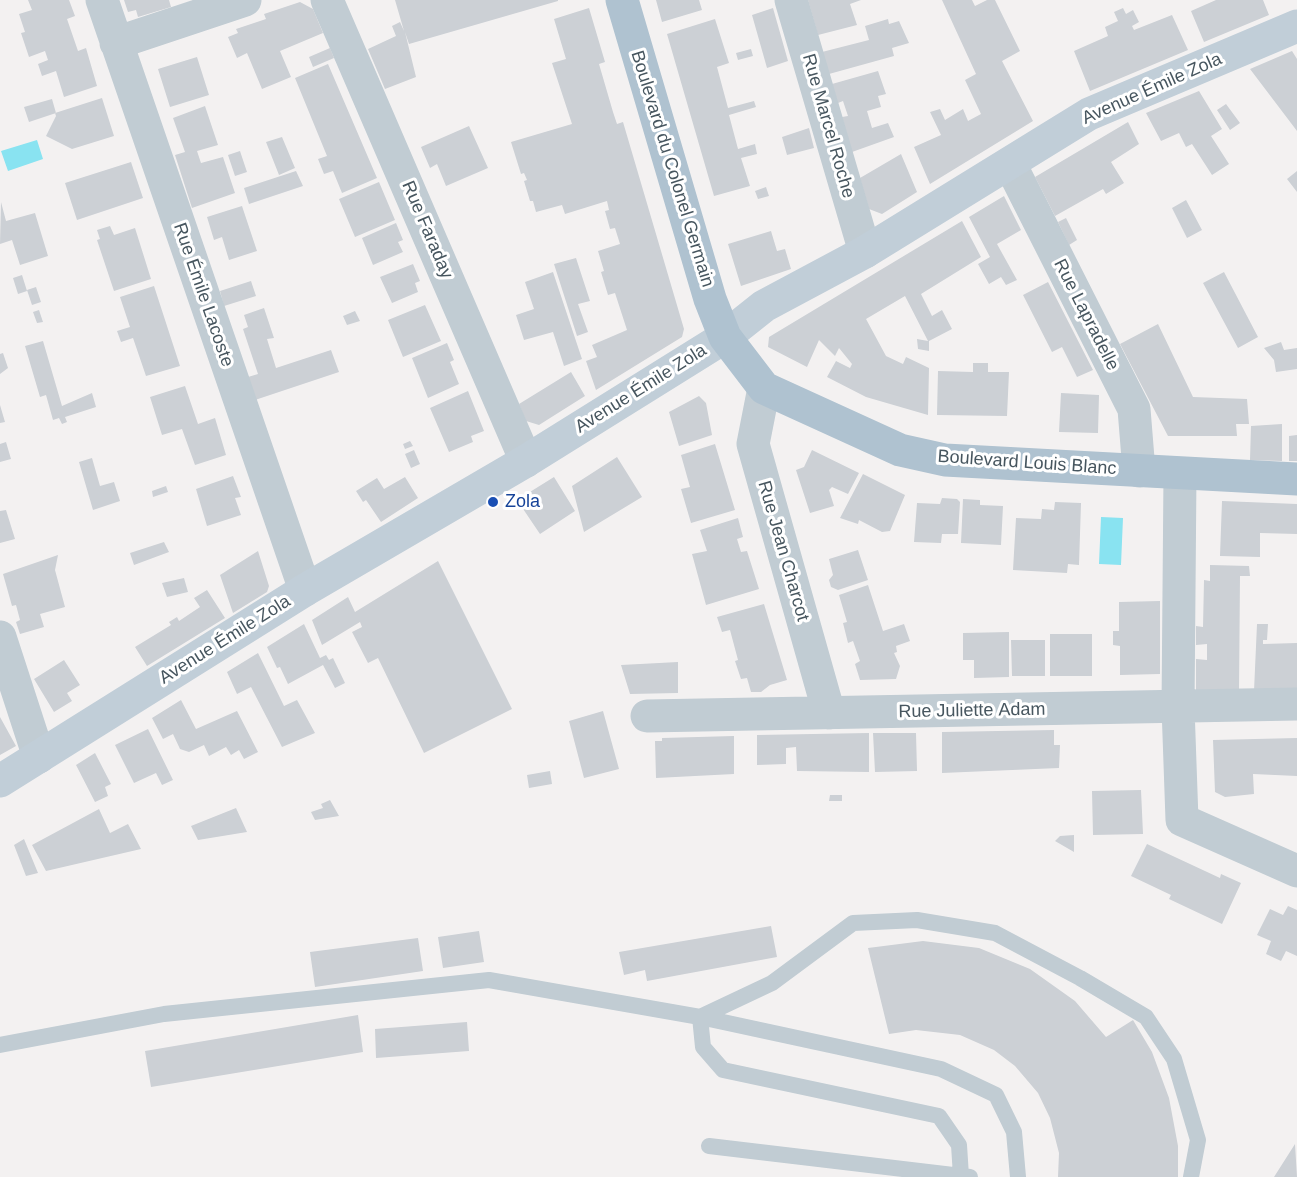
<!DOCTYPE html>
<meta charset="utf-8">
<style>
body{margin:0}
canvas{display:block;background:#f3f1f1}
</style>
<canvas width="1297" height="1177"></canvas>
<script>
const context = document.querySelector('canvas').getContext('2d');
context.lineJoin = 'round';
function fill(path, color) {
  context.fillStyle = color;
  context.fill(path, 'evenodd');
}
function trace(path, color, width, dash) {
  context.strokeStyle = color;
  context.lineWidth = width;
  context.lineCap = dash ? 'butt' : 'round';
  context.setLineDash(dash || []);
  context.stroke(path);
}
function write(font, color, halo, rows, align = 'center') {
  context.font = font + ' Arial,sans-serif';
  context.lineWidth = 6;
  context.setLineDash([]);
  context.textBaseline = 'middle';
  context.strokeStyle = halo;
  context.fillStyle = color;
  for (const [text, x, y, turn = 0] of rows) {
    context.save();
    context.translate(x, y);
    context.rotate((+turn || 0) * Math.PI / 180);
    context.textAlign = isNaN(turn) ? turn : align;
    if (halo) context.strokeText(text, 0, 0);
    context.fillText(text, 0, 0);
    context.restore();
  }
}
fill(new Path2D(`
 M37 140 43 159 8 171 1 151Z
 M1101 517 1123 518 1121 565 1099 564Z`), '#89e3f1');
fill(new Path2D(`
 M28 0H69L75 16 67 19 78 51 86 48 97 86 64 97 56 71 42 76 38 64 48 60 45 51 29 57 21 33 25 32 19 14 32 10Z
 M124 0H169L171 7 138 17 136 10 128 12Z
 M395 0H558V1L409 44 405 32 416 77 385 89 368 49 396 36 392 26 400 22 404 31Z
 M656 0H699L702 10 662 22Z
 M808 0H861L850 4 857 25 818 35Z
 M942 0H972L975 6 987 0H995L1020 51 1002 61 1033 121 930 184 914 147 941 135 930 112 940 109 945 120 963 109 968 121 981 114 965 80 976 74Z
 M1216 0H1263L1269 15 1204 42 1191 11Z
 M300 2 313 9 323 33 280 51 291 77 262 89 247 53 237 58 228 37 238 33 236 29 266 19 264 14Z
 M589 8 605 62 599 64 613 112 617 124 623 122 684 329 682 337 596 390 586 361 597 357 592 345 627 330 615 293 608 295 601 272 604 271 598 251 620 244 615 228 610 229 605 211 609 210 607 201 565 214 562 205 536 212 533 201H530L524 181 527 180 524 173 521 174 511 142 572 124 552 63 566 59 554 19Z
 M773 8 788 61 767 68 752 15Z
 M1123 8 1126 14 1133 10 1139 22 1132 26 1134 30 1172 15 1188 50 1090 91 1074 51 1108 36 1105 27 1118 21 1114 12Z
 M715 19 729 63 717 67 728 108 754 101 756 107 729 115 738 149 755 144 757 154 741 158 750 186 714 196 667 34Z
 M888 19 889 24 899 21 909 43 892 48 894 56 829 74 822 52 869 40 865 26Z
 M330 48 334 58 313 67 309 57Z
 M751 49 753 56 738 60 736 53Z
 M1292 51 1297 59V131L1250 69Z
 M197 57 209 95 170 107 158 69Z
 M328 64 377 178 342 193 333 171 324 174 318 159 327 156 295 78Z
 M878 71 886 94 878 96 881 107 867 111 872 128 888 123 894 137 852 152 842 117 848 116 843 101 838 103 832 84Z
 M1199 91 1222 129 1211 136 1229 164 1212 175 1192 144 1186 147 1179 133 1161 141 1146 113Z
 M102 98 114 136 72 149 46 136 56 116 55 113Z
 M52 99 56 113 29 122 24 107Z
 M1226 104 1240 123 1230 130 1217 110Z
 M205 106 218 145 197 151 201 163 223 157 235 193 192 208 175 155 185 152 173 118Z
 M1128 122 1139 144 1111 162 1124 183 1106 194 1103 189 1055 216 1035 177Z
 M469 126 488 168 446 186 437 164 430 168 421 147Z
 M809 128 814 148 787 155 782 137Z
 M282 137 295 168 279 175 266 142Z
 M240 151 247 172 235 176 228 155Z
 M901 154 917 192 882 214 869 209 860 178Z
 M131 162 143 198 77 220 65 183Z
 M296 171 303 186 249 204 244 188Z
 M1297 171V192L1287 179Z
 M379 182 395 220 355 237 339 199Z
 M766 187 769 196 758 199 755 191Z
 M1004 196 1021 230 997 244 1017 280 1006 285 1001 277 989 284 978 264 990 257 969 217Z
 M1186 200 1202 230 1187 238 1172 208Z
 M1 202 6 221 35 213 48 256 20 265 12 240 0 244Z
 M242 206 257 251 229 260 222 237 214 240 207 217Z
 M1066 218 1077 240 1069 245 1058 222Z
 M962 221 981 257 921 294 932 316 942 310 952 329 929 341V351L918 349 917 339 928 341 905 296 866 319 886 356 903 364 906 357 929 368 928 415 866 397 827 377 836 361 850 368 852 364 839 348 835 356 819 340 807 367 768 347 769 337Z
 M396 223 403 240 398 242 403 252 373 265 362 238Z
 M110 226 114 235 135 228 151 279 114 291 97 240 100 239 97 230Z
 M771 231 777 251 785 249 791 269 741 286 728 244Z
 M576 258 590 301 578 304 588 332 577 336 554 264Z
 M413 264 420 281 415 283 418 292 392 303 380 277Z
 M553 272 582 359 564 366 553 332 524 340 516 315 534 309 525 282Z
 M1224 272 1258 337 1238 348 1203 283Z
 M22 275 27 291 18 294 13 278Z
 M251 281 256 296 224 306 220 291Z
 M1048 282 1093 370 1077 377 1062 347 1052 352 1023 295Z
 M154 286 180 366 146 376 133 338 121 342 117 331 130 327 120 297Z
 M36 287 41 302 32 305 27 290Z
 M425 305 441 341 403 357 388 320Z
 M264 308 274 338 267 339 276 368 331 350 339 372 255 400 248 377 258 374 243 329 248 327 244 315Z
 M39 310 43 322 37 323 33 312Z
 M355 311 360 321 347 325 343 316Z
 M1158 324 1193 397 1247 399 1249 424H1236L1237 436H1168L1120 344Z
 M43 341 62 406 92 393 96 407 65 417 67 422 62 424 59 418 53 420 46 395 40 397 25 346Z
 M1281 342 1284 350 1297 348V369L1276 372 1274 360 1264 348Z
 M447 343 454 360 450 362 459 384 428 398 412 358Z
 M3 353 8 368 0 374V354Z
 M973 363H988V372H1009L1007 416 937 415 938 371 973 372Z
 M571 372 585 396 539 425 526 421 519 404Z
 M185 386 198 424 215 418 226 455 195 465 182 429 162 435 150 397Z
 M468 391 484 431 471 436 473 442 449 452 430 408Z
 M1061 393 1099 395 1098 433 1059 432Z
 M699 396 706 403 712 435 679 446 669 412Z
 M0 405 5 422 0 423Z
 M1282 424V461L1250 460 1251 426Z
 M1297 435V461H1289V436Z
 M410 441 413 446 405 449 403 444Z
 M6 442 11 459 0 462V444Z
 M715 444 735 510 691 523 681 489 690 487 681 455Z
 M414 450 420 464 411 468 405 454Z
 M812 450 859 473 848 494 832 487 829 490 834 506 810 513 796 470 804 467Z
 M617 457 642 497 584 532 572 486Z
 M92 458 100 486 114 482 120 501 93 510 79 462Z
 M863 474 905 495 890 531 882 532 859 520 858 524 840 518Z
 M233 476 241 497 235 498 241 515 207 526 196 489Z
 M405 477 418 498 381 522 366 500 363 502 356 491 377 478 384 489Z
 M554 477 575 511 540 534 517 500Z
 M166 486 168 492 153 497 152 491Z
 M942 498 957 499 960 502 958 534H942L941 543 914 542 917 503 940 504Z
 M963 499 980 500V505L1003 506 1001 545 961 543Z
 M1222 501 1297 504V534L1260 533V557L1220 556Z
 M1055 502 1081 503 1079 565 1068 564 1067 573 1013 570 1016 518 1041 519 1042 509 1054 510Z
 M6 510 15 539 0 543V511Z
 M738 518 743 537 737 539 741 552 747 551 759 589 706 605 692 554 707 551 700 530Z
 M164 542 169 552 134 565 130 553Z
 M858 550 868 580 838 590 831 587 829 580 833 575 829 559Z
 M258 551 269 586 267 592 233 613 220 575Z
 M58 555 55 570 65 607 40 614 44 627 20 634 16 622 20 620 16 605 12 606 3 574Z
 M438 561 512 709 424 753 378 658 368 663 352 632 362 627 360 622 322 645 312 620 348 597 355 612Z
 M1210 565 1249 566 1250 576H1240L1239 691 1196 692V659L1207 660V644L1196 645V626L1203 627 1204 580 1210 581Z
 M184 578 188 592 167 597 162 583Z
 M868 585 883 631 904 624 910 641 896 646 897 652 894 653 900 666 896 679 860 680 855 664 860 661 853 641 848 643 843 623 847 622 839 595Z
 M207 590 225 618 147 666 135 647 171 625 169 622 177 617 179 621 200 607 194 598Z
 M1160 601V674L1120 675V646L1113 645V631H1119V602Z
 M764 604 787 680 770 685 761 692H751L747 678 741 679 735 661 738 660 730 630 722 632 717 617Z
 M304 624 320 658 326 655 329 660 333 658 345 683 335 688 323 665 288 684 280 667 277 668 267 647Z
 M1257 624H1268L1267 640H1263V644L1297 643V690L1254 691Z
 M1009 632V677L974 678V660H963V633Z
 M1050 634H1092V676H1050Z
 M1011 640H1045V676H1012Z
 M258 653 284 706 297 700 315 733 282 747 251 687 237 694 227 672Z
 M64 660 80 685 67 693 72 701 54 712 34 679Z
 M678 662V693L630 694 621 665Z
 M181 700 196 729 237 711 258 752 244 759 239 750 231 755 226 747 209 756 204 745 189 752 180 749 173 734 163 739 152 718Z
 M603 711 619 769 584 778 569 721Z
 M0 717 16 746 0 755Z
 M148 729 173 780 162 785 156 773 134 783 115 745Z
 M1054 730V745H1060L1059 768 942 773V732Z
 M869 733V772L797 771 796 747 786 748V764L757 765V735Z
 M873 733H916L917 771 875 772Z
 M734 736V774L656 778 655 741H662V738Z
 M1297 738V776L1253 774 1254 794 1225 797 1215 792 1213 740Z
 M95 753 111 784 105 787 108 796 95 802 76 765Z
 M550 771 552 784 529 788 527 775Z
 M1141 790 1143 834 1093 835 1092 791Z
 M830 795H842V801H829Z
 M330 800 339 816 315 820 311 812 323 808 321 804Z
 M236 808 247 832 198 840 191 826Z
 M99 809 110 833 128 824 141 849 46 871 32 845Z
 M1074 835V852L1055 841 1060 836Z
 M24 839 38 873 26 876 14 845Z
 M1147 844 1220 878 1221 874 1241 883 1222 924 1169 899 1171 895 1131 876Z
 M1288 906 1297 910V956L1286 951 1281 961 1266 954 1271 941 1257 935 1270 909 1283 915Z
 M771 926 777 957 647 981 645 970 624 975 619 952Z
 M479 931 484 962 443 968 438 937Z
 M418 938 423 971 315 987 310 952Z
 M923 941 979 948 1030 969 1075 1001 1106 1037 1133 1020 1152 1052 1169 1098 1178 1146V1177H1058L1059 1153 1050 1118 1038 1093 1015 1066 994 1050 960 1035 916 1030 889 1034 868 948Z
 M358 1015 363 1052 151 1087 145 1051Z
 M467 1022 469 1051 376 1058 375 1029Z
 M1295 1144 1297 1177H1274Z`), '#ccd0d5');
trace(new Path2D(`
 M0 1045 164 1014 489 980 700 1017 772 983 853 923 917 920 995 933 1080 978 1146 1017 1174 1059 1198 1140 1191 1177
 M709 1146 970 1177
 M961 1176 959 1145 939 1116 723 1070 703 1047 700 1017 941 1069 996 1095 1014 1132 1018 1177`), '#c1ccd3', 16);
trace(new Path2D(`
 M102 0 305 590
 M327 0 526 461
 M791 0 865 252
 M116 43 245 0
 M1010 164 1134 409 1139 471
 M764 388 753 444 829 713
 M1180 474 1178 707 1182 820 1297 871
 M0 637 39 757
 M647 716 1297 704`), '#c1ccd3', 33);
trace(new Path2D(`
 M0 781 305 590 526 461 725 337 764 306 865 252 1089 114 1297 26`), '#c1ced8', 33);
trace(new Path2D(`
 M622 0 710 299 725 337 764 388 900 450 945 460 1297 479`), '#afc2d0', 33);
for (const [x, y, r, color] of [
 [493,502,6,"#1a4fb4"]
]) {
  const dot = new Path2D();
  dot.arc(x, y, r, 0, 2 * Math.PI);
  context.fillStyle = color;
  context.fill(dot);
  trace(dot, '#fff', 2);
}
write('18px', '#47565f', '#fff', [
 ["Avenue Émile Zola",1152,89,-24],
 ["Rue Marcel Roche",828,126,74],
 ["Boulevard du Colonel Germain",672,169,73],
 ["Rue Faraday",427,230,67],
 ["Rue Émile Lacoste",203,295,71],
 ["Rue Lapradelle",1086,315,63],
 ["Avenue Émile Zola",641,389,-32],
 ["Boulevard Louis Blanc",1027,463,4],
 ["Rue Jean Charcot",783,551,74],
 ["Avenue Émile Zola",225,640,-32],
 ["Rue Juliette Adam",972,711,-1]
]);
write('18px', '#164399', '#fff', [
 ["Zola",505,502]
], 'left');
</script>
